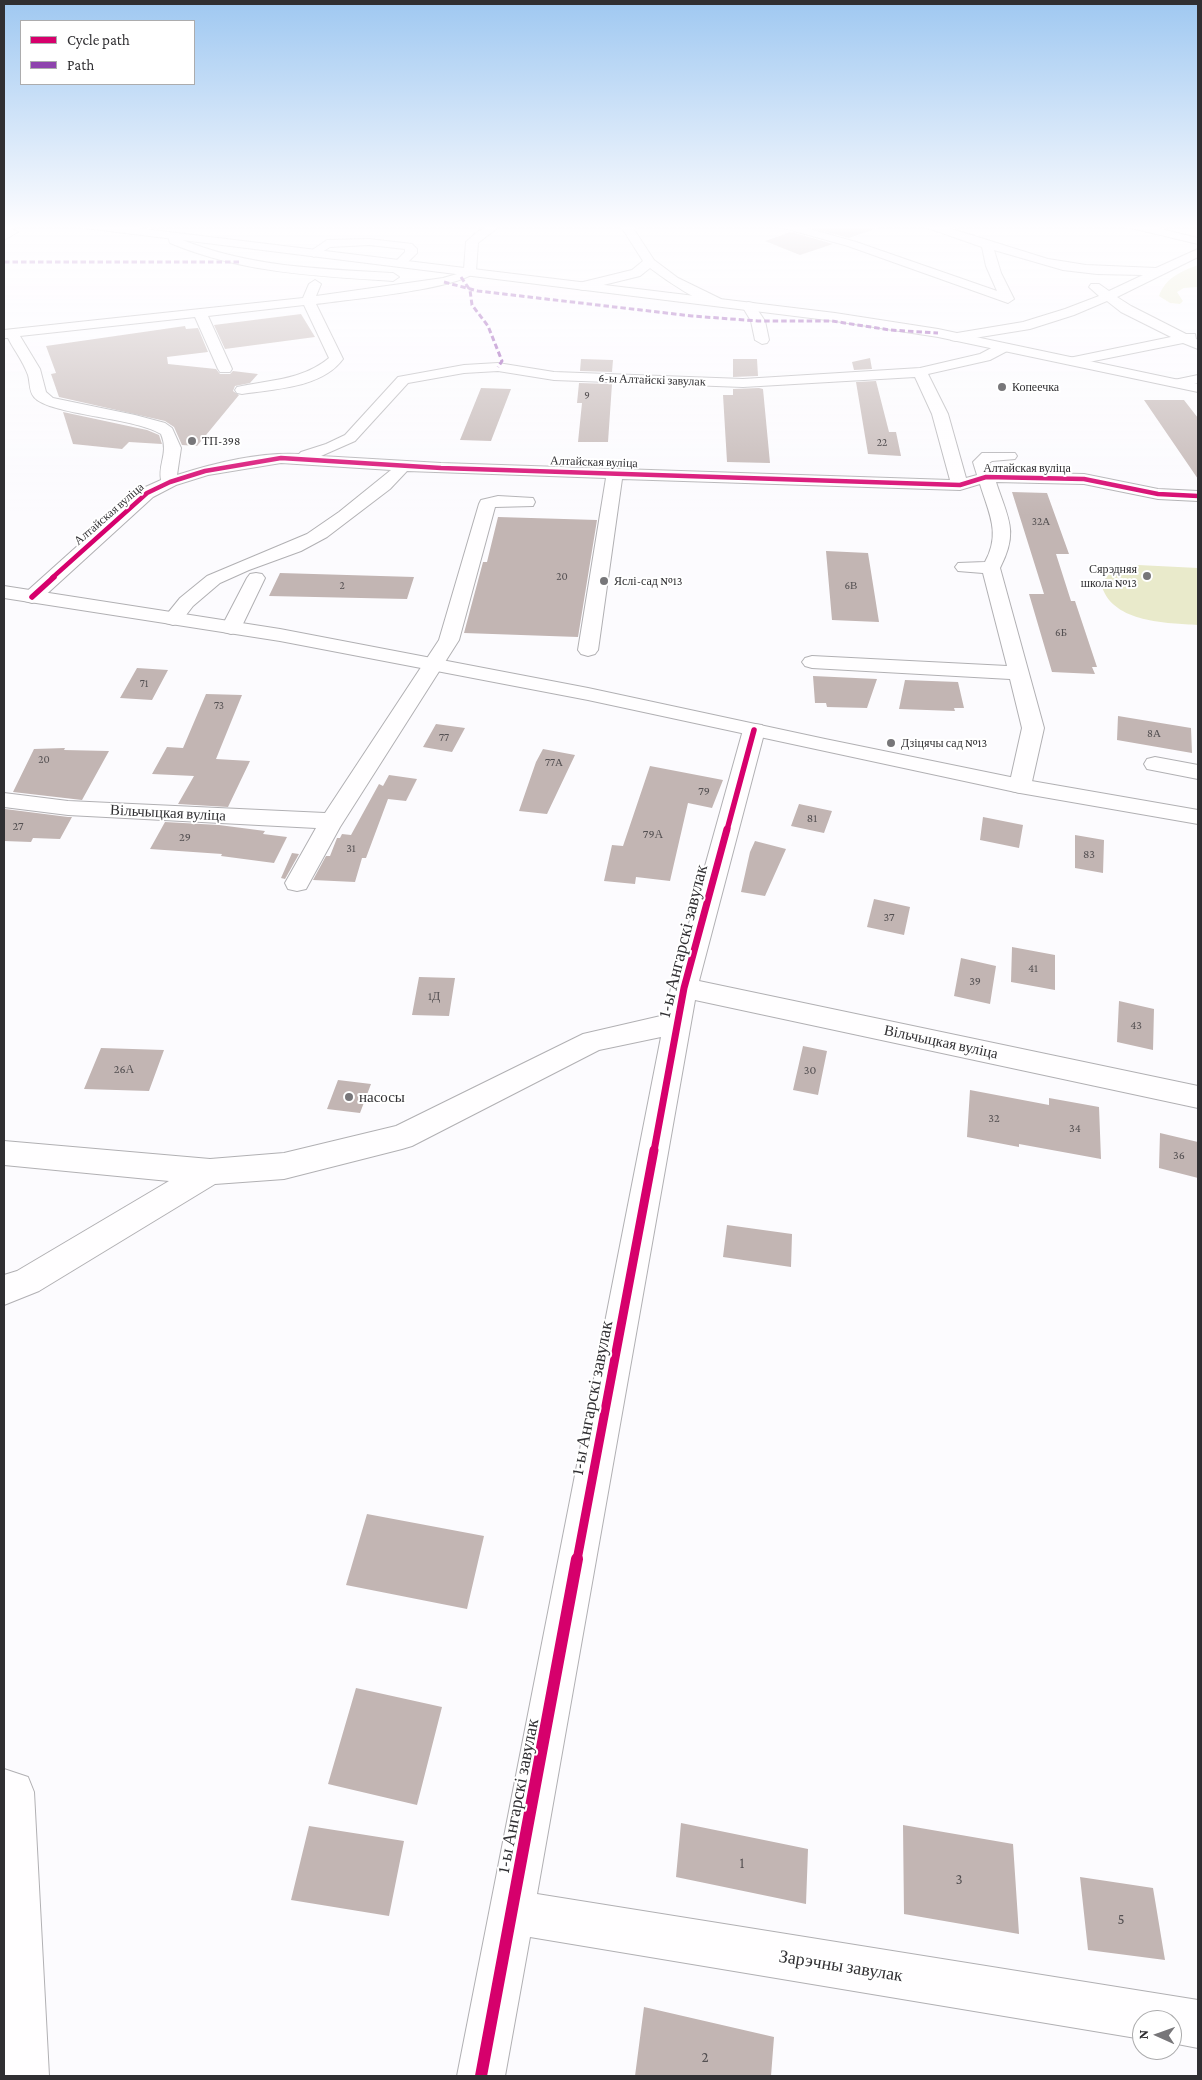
<!DOCTYPE html>
<meta charset="utf-8">
<style>
body{margin:0}
#map{position:relative;width:1202px;height:2080px;overflow:hidden;background:#fcfbfe;font-family:"Crimson Pro",serif}
canvas{display:block}
.frame{position:absolute;inset:0;border:5px solid #302f32;pointer-events:none}
.legend{position:absolute;left:20px;top:20px;width:175px;height:65px;box-sizing:border-box;background:#fff;border:1px solid #acacad;margin:0;padding:6px 9px;list-style:none;font-size:15px;color:#302f32}
.legend li{display:flex;align-items:center;gap:10px;height:25px}
.legend b{width:25px;border:1px solid #acacad}
.north{position:absolute;left:1132px;top:2010px;width:50px;height:50px;box-sizing:border-box;background:#fff;border:1px solid #acacad;border-radius:50%;rotate:272deg;font-size:14px;font-weight:700;line-height:20px;text-align:center;color:#302f32}
.north::after{content:'';display:block;margin:auto;width:18px;height:22px;background:#777679;clip-path:polygon(50% 0,100% 100%,50% 72%,0 100%)}
</style>
<div id="map">
<canvas width="1202" height="2080"></canvas>
<div class="frame"></div>
<ul class="legend">
<li><b style="height:6px;background:#d6006c"></b>Cycle path</li>
<li><b style="height:6px;background:#8e44ad"></b>Path</li>
</ul>
<div class="north">N</div>
</div>
<script>
const context = document.querySelector('canvas').getContext('2d');
context.lineJoin = 'round';
function fill(path, color) {
  context.fillStyle = color;
  context.fill(path, 'evenodd');
}
function trace(path, color, width, dash) {
  context.strokeStyle = color;
  context.lineWidth = width;
  context.lineCap = dash ? 'butt' : 'round';
  context.setLineDash(dash || []);
  context.stroke(path);
}
function write(font, color, halo, rows, align = 'center') {
  context.font = font + ' "Crimson Pro",serif';
  context.lineWidth = 4;
  context.setLineDash([]);
  context.textBaseline = 'middle';
  context.strokeStyle = halo;
  context.fillStyle = color;
  for (const [text, x, y, turn = 0] of rows) {
    context.save();
    context.translate(x, y);
    context.rotate((+turn || 0) * Math.PI / 180);
    context.textAlign = isNaN(turn) ? turn : align;
    if (halo) context.strokeText(text, 0, 0);
    context.fillText(text, 0, 0);
    context.restore();
  }
}
fill(new Path2D(`
 M1198 265V287L1184 288 1177 292 1183 301 1180 304 1170 303 1159 296C1165 278 1182 271 1198 265Z
 M1138 565 1198 568V625C1167 623 1114 623 1102 587 1106 569 1123 567 1138 565Z`), '#e9eacb');
fill(new Path2D(`
 M801 225H876L877 228 849 238Z
 M791 232 833 244 800 255 765 241Z
 M301 314 315 337 225 349 214 325Z
 M185 326 186 329 198 328 208 352 167 357 168 364 216 369 220 374H230L233 371 258 374 250 383 235 386 233 391 239 395 197 446 182 445 174 427 165 421 59 397 51 374 56 373 46 346Z
 M870 358 872 369 854 370 852 362Z
 M581 359 613 360 612 372 580 371Z
 M733 359H757L758 376 733 377Z
 M876 381 889 432H896L901 456 868 454 856 382Z
 M579 383 612 384 608 442H578L582 403H577Z
 M481 388 511 389 491 441 460 440Z
 M759 388 763 389 770 463 727 462 723 395H733V389Z
 M1144 400H1184L1198 418V479Z
 M63 412 147 430 159 435 162 444 129 442 122 449 73 444Z
 M1012 492 1047 493 1069 554H1056L1071 601H1075L1097 667H1092L1095 674 1052 672 1029 594H1044Z
 M498 517 597 520 578 637 464 633 483 562H487Z
 M826 551 868 553 879 622 832 620Z
 M280 573 414 577 407 599 269 596Z
 M137 668 168 670 152 700 120 698Z
 M813 676 877 679 867 708 827 707 826 703H815Z
 M905 680 958 682 964 708H954L955 711 899 709Z
 M206 694 242 695 216 759 250 761 228 807 178 804 194 776 152 774 167 747 183 748Z
 M1118 716 1191 728 1192 753 1117 740Z
 M436 724 465 728 452 752 423 747Z
 M65 748 64 750 109 751 82 800 13 792 34 749Z
 M543 749 575 755 547 814 519 811 536 762Z
 M650 766 723 780 712 808 688 803 670 881 636 877 635 884 604 881 612 845 623 846Z
 M389 775 417 779 406 801 388 799 366 858H362L355 882 313 880 326 856H330L337 838H340L342 834 351 835 379 784 383 786Z
 M799 804 832 811 824 833 791 826Z
 M5 809 68 817H72L60 839 33 838 31 842 4 841Z
 M983 817 1023 825 1019 848 980 840Z
 M165 822 219 825 265 831 263 834 287 837 274 863 221 856 222 854 150 849Z
 M1075 835 1104 840 1103 873 1075 868Z
 M755 841 786 849 765 896 741 892 750 852Z
 M292 853 299 854 285 879 281 878Z
 M874 899 910 907 904 935 867 927Z
 M1012 947 1055 955V990L1011 982Z
 M961 958 996 966 990 1004 954 996Z
 M419 977 455 978 449 1016 412 1015Z
 M1119 1001 1154 1009 1153 1050 1117 1042Z
 M803 1046 827 1051 818 1095 793 1090Z
 M101 1048 164 1050 149 1091 84 1089Z
 M338 1080 371 1084 360 1113 327 1109Z
 M970 1090 1049 1105V1098L1099 1107 1101 1159 1019 1144V1147L967 1137Z
 M1160 1133 1198 1142V1178L1159 1168Z
 M727 1225 792 1234 791 1267 723 1257Z
 M367 1514 484 1536 467 1609 346 1585Z
 M356 1688 442 1707 417 1805 328 1784Z
 M681 1823 808 1849 806 1904 676 1877Z
 M903 1825 1013 1844 1019 1934 904 1914Z
 M309 1826 404 1841 389 1916 291 1900Z
 M1080 1877 1153 1888 1165 1960 1088 1950Z
 M644 2007 774 2037 771 2076H635Z`), '#c2b5b3');
const minor = new Path2D(`
 M4 225 18 232 4 240Z
 M620 225H631L654 260 678 278 721 299 722 302 721 305C705 308 663 278 650 268L640 276 583 290 579 289 577 286 579 283 632 270 643 261Z
 M778 225H795L856 242 997 291 986 266 982 247 925 227 924 225H939L1048 259 1086 265 1156 268 1198 249V257L1117 297 1131 306 1186 334H1195L1196 339 1198 340V349L1183 343 1074 365 1069 364 1067 361 1069 358 1171 337 1121 312 1107 301 1074 315 1030 329 956 341 951 340 949 337 951 334 1023 322 1065 309 1099 296 1089 287 1091 284H1099L1109 291 1143 275 1097 274 1063 270 994 250 1001 273 1014 299 1008 303 848 246 780 227Z
 M1125 225H1144L1198 238V244L1127 227Z
 M490 226 496 229 478 243 476 271C461 289 345 300 316 304L343 359C322 388 274 389 242 394L237 393 235 390 237 387 242 386C272 380 304 379 329 358L304 305 208 316 232 369 230 372H220L218 369 195 317 20 336 40 369 46 392 53 398 135 415 165 423 172 428 181 448 177 475C214 463 261 452 299 454L301 452 326 444 345 435 398 377 464 365 498 363 554 372 743 379 920 368 980 354 999 344H1009L1011 347 1009 350 990 360 928 374 948 414 966 478 977 475 973 462 982 453H1015L1017 456 1015 459 992 461 989 463 992 472 1084 474 1158 489 1198 491V501L1158 499 1084 484 996 482C1008 519 1019 531 1000 568L1044 728 1031 786 1028 791 1020 793 1012 791 1009 786 1022 728 1010 679 812 668 805 666 802 662 805 658 812 656 1007 666 983 573 958 571 955 567 958 563 985 562C1001 533 989 514 980 484L960 490 622 479 598 650 595 654 588 656 581 654 578 650 606 478 407 471 390 489 327 537 301 551 249 570 220 583 193 606 180 623 173 625 166 623 163 619 180 598 207 576 307 534 339 512 391 470 281 463 208 475 176 485 153 497 39 601 32 603 25 601 23 597 25 593 141 489 161 480C158 463 169 453 161 434 133 417 49 415 34 397 29 392 30 381 28 375 23 361 14 350 8 338H4V330L303 298 309 284 315 280 321 284 316 296 443 278 457 274 464 269 466 242 477 232ZM498 371 554 380 743 387 915 377 932 414 950 480 441 463 321 456 355 441 408 383 464 373Z
 M174 233 178 234 180 239C248 267 320 269 393 273L399 277 393 281C316 276 242 273 170 243L168 236Z
 M369 239 412 244 417 249V253L404 266 400 267 394 263 405 252V249L369 245 330 247 314 257 308 253 327 240Z
 M748 302 753 303 765 321 769 340 767 343 762 344 755 340 751 321 742 306Z
 M1198 375V383L1179 387 1174 386 1172 383 1174 380Z
 M498 496 533 498 535 502 533 506 495 507 459 640 340 827 306 889 297 891 288 889 285 883 316 828 68 815 4 807V793L68 801 325 813 439 640 479 504 481 500Z
 M256 573 262 574 265 578 241 628 238 632 231 634 224 632 221 628 247 578 250 574Z
 M754 724 762 725 765 730 699 981 1198 1086V1108L695 1000 537 1894 1198 2000V2048L1172 2043V2020H1142V2039L530 1937 505 2076H457L661 1037 599 1050 412 1146 402 1149 284 1179 215 1184 39 1291 4 1305V1275L17 1271 169 1181 4 1165V1141L210 1159 284 1153 396 1126 583 1034 665 1015 671 988 743 730 746 725Z
 M1155 757 1198 765V779L1147 769 1144 764 1147 759Z
 M4 1769 28 1777 34 1792 49 2076H4Z`);
const major = new Path2D(`
 M79 225H111L835 313 938 329 1198 384V392L938 337 835 321 85 228Z
 M4 586 280 629 588 688 825 739 1020 779 1198 810V824L1020 793 588 700 280 641 4 598Z`);
trace(minor, '#b1b0b3', 2);
trace(major, '#b1b0b3', 2);
fill(minor, '#fffeff');
fill(major, '#fffeff');
trace(new Path2D(`
 M4 262H239
 M461 277 470 290 472 305 488 326 502 361 498 367
 M444 282 478 291 692 316 758 321H832L890 330 938 333`), '#8e44ad', 3, [5.5, 3]);
trace(new Path2D(`
 M52 578 147 493 170 482 205 471 281 458 441 468 960 485 986 477 1084 479 1158 494 1198 496`), '#d6006c', 4.5);
trace(new Path2D(`
 M32 597 54 577
 M727 830 754 730`), '#d6006c', 5.5);
trace(new Path2D(`
 M654 1151 684 988 727 829`), '#d6006c', 7);
trace(new Path2D(`
 M577 1560 654 1150`), '#d6006c', 9);
trace(new Path2D(`
 M481 2076 577 1559`), '#d6006c', 12);
const sky = context.createLinearGradient(0, 0, 0, 516);
sky.addColorStop(0, '#9fc8f1');
sky.addColorStop(0.44, '#fefdff');
sky.addColorStop(1, '#fefdff00');
context.fillStyle = sky;
context.fillRect(0, 0, 1202, 516);
for (const [x, y, r, color] of [
 [1002,387,5,"#777679"],
 [192,441,5,"#777679"],
 [1147,576,5,"#777679"],
 [604,581,5,"#777679"],
 [891,743,5,"#777679"],
 [349,1097,5,"#777679"]
]) {
  const dot = new Path2D();
  dot.arc(x, y, r, 0, 2 * Math.PI);
  context.fillStyle = color;
  context.fill(dot);
  trace(dot, '#fff', 2);
}
write('11px', '#545052', null, [
 ["9",587,396],
 ["22",882,443],
 ["32А",1041,522],
 ["20",562,577],
 ["2",342,586],
 ["6В",851,586],
 ["6Б",1061,633],
 ["71",144,684],
 ["73",219,706],
 ["8А",1154,734],
 ["77",444,738],
 ["20",44,760],
 ["77А",554,763]
]);
write('12px', '#302f32', '#fff', [
 ["6-ы Алтайскі завулак",652,380,2],
 ["Алтайская вуліца",594,462,2],
 ["Алтайская вуліца",1027,468],
 ["Алтайская вуліца",109,514,-41]
]);
write('12px', '#302f32', '#fff', [
 ["Копеечка",1012,387],
 ["ТП-398",202,441],
 ["Сярэдняя",1137,569,"right"],
 ["школа №13",1137,583,"right"],
 ["Яслі-сад №13",614,581],
 ["Дзіцячы сад №13",901,743]
], 'left');
write('12px', '#545052', null, [
 ["79",704,791],
 ["81",812,818],
 ["27",18,826],
 ["79А",653,834],
 ["29",185,837],
 ["31",351,848],
 ["83",1089,854],
 ["37",889,917],
 ["41",1033,968],
 ["39",975,981],
 ["1Д",434,996],
 ["43",1136,1025],
 ["26А",124,1069],
 ["30",810,1070],
 ["32",994,1118],
 ["34",1075,1128],
 ["36",1179,1155]
]);
write('15px', '#302f32', '#fff', [
 ["Вільчыцкая вуліца",168,813,3],
 ["Вільчыцкая вуліца",941,1042,12]
]);
write('15px', '#302f32', '#fff', [
 ["насосы",359,1097]
], 'left');
write('15px', '#545052', null, [
 ["1",742,1863],
 ["3",959,1879],
 ["5",1121,1919],
 ["2",705,2057]
]);
write('18px', '#302f32', '#fff', [
 ["1-ы Ангарскі завулак",683,941,-76],
 ["1-ы Ангарскі завулак",592,1398,-79],
 ["1-ы Ангарскі завулак",518,1796,-79],
 ["Зарэчны завулак",841,1966,9]
]);
</script>
